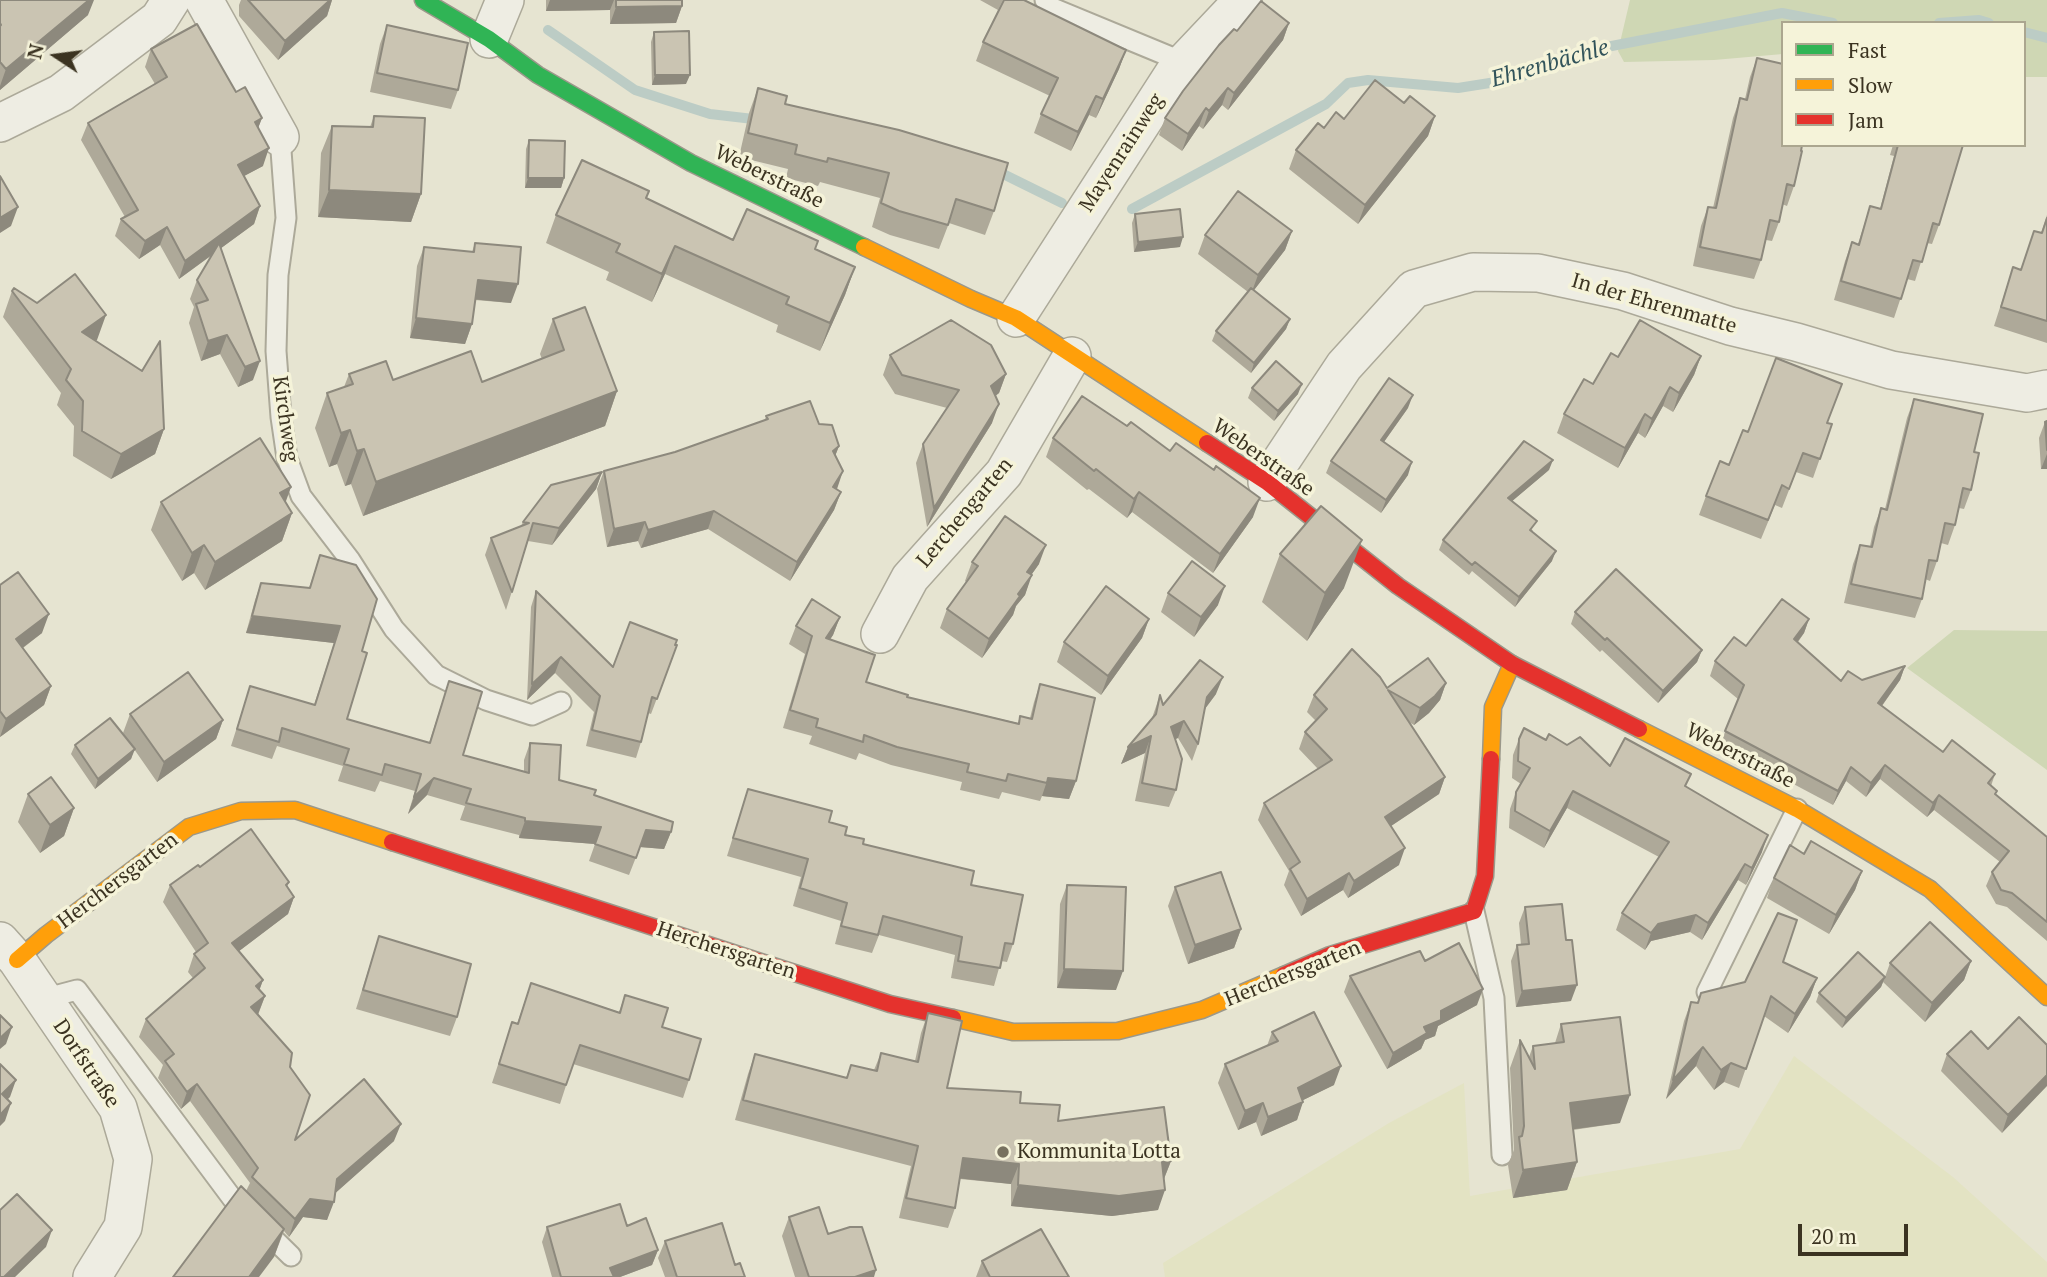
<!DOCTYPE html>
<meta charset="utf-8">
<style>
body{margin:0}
#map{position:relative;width:2047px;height:1277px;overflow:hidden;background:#e6e4d1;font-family:"PT Serif",serif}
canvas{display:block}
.legend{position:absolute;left:1781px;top:21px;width:245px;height:126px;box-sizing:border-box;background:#f5f3d9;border:2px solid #aba68f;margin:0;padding:9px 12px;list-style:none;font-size:21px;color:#3b3321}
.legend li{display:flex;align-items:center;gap:14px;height:35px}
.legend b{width:35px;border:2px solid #aba68f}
.north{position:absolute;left:21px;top:21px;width:70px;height:70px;-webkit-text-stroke:5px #f5f3d9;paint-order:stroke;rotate:283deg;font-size:19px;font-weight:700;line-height:28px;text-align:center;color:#3b3321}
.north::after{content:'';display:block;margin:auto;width:24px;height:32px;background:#3b3321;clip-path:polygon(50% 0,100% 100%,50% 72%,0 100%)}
.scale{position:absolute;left:1798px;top:1224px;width:110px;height:32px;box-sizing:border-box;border:4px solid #3b3321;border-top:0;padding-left:9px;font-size:21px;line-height:24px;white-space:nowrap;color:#3b3321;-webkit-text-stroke:5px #f5f3d9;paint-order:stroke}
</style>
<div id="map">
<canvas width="2047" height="1277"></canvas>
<ul class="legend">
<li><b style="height:9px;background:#30b455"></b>Fast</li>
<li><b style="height:9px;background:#ff9f0a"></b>Slow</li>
<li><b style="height:9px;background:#e5322d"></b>Jam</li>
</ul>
<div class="north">N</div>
<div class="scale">20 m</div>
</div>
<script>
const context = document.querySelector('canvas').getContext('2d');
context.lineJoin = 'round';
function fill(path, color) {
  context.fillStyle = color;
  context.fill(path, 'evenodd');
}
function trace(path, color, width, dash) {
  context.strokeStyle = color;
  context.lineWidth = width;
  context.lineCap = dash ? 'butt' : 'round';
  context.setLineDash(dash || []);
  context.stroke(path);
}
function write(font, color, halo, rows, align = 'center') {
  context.font = font + ' "PT Serif",serif';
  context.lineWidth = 7;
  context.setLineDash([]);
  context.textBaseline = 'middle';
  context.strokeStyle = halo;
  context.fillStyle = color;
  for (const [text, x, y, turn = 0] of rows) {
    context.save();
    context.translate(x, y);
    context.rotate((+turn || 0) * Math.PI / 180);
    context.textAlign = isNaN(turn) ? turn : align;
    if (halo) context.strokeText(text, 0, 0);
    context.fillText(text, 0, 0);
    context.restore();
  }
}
fill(new Path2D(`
 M1794 1056 1953 1177 2047 1262V1277H1165L1163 1263 1389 1123 1464 1083 1470 1196 1740 1149Z`), '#e3e3c3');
fill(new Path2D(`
 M1630 0H2047V77H2024V23H1783V54L1714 60 1624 62 1618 51Z
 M1954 630 2047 631V770L1907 668Z`), '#cfd7b4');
trace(new Path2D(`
 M1939 23 1979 20 1989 23
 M548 30 635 90 710 114 762 120
 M2024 32 2047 38
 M993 169 1062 203
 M1132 209 1326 104 1348 83 1368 80 1458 88 1515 79 1591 50 1782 13 1833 23`), '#bcccc5', 10);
const lane = new Path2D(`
 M1045 0 1050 7 1183 62
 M280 137 286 218 278 275 276 351 281 417 287 458 301 496 350 560 394 629 436 675 486 700 532 715 561 702
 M1474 911 1494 998 1502 1155
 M1707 992 1797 809
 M43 999 77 990 232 1198 291 1256`);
const street = new Path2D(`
 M204 0 280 137
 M489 39 505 0
 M0 123 61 93 159 19 171 0
 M1016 318 1174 73 1243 0
 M1267 482 1344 366 1414 289 1473 272 1538 273 1623 291 1730 326 1796 342 1891 370 2027 393 2047 389
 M880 634 910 578 1004 473 1072 356
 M0 941 17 960 118 1108 133 1159 123 1227 92 1277`);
const fast = new Path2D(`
 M423 0 489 39 538 75 691 163 864 247`);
const slow = new Path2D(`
 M864 247 971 299 1016 318 1207 443
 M1639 729 1797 809 1930 889 2047 997
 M1491 759 1493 707 1512 664
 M17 960 46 935 189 827 241 811 295 810 392 842
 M953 1018 1013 1032 1118 1031 1202 1010 1284 975`);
const jam = new Path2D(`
 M1207 443 1267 482 1398 586 1512 664 1639 729
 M392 842 890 1004 953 1018
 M1284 975 1330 955 1474 911 1485 876 1491 759`);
trace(lane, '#aca999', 23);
trace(street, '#aca999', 40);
trace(fast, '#9b988a', 19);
trace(slow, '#9b988a', 19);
trace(jam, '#9b988a', 19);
trace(lane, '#eeede3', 19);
trace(street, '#eeede3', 37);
trace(fast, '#30b455', 16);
trace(slow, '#ff9f0a', 16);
trace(jam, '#e5322d', 16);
fill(new Path2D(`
 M0 0 88 15 0 90Z
 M241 0H332L327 16 278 60 239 16V5Z
 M546 0H682V6L676 23 610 24V10L546 11Z
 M980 0H1003L998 10Z
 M1289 23 1283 40 1228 110 1222 105 1203 129 1199 126 1182 151 1159 135 1165 118 1237 31Z
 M387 25 458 90 451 109 370 92 380 44Z
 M654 32 686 84 652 85 651 42Z
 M983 42 1126 50 1119 69 1096 118 1089 115 1071 151 1034 133 1041 114 1050 96 976 61Z
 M151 49 236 92 262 118 258 128 263 166 244 176 260 206 254 224 221 248 253 380 238 387 220 354 201 361 189 323 194 307 190 299 197 280 212 255 179 279 160 245 139 259 115 236 121 219 125 217 81 140 88 123 155 84 145 67Z
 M1757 58 1794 186 1787 206 1782 204 1779 222 1772 241 1766 240 1761 260 1754 279 1693 266 1701 226 1708 207 1713 208 1733 118 1740 98 1745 99 1750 77Z
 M758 88 785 104 994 211 985 235 949 223 939 249 890 235 872 227 880 198 820 182 818 186 786 178 788 169 739 157 749 113Z
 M1404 103 1435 116 1428 136 1358 224 1289 169 1296 150 1324 128 1344 119Z
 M374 116 421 194 411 222 318 217 321 153 332 126 370 127Z
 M529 140 564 178 561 188H525L526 149Z
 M1893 145H1963L1939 225 1932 244 1927 243 1915 281 1907 279 1894 318 1834 300 1845 261 1852 242 1858 244 1870 206 1880 209 1894 156 1890 155Z
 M646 199 733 240 815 249 855 267 845 295 820 351 776 332 778 325 665 274 652 302 606 280 609 272 546 243 556 215Z
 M1135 214 1180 247 1134 252 1132 223Z
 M2047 215V343L1994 326 2013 267 2021 270 2034 231 2041 233Z
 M1292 231 1285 250 1254 290 1290 319 1286 329 1251 373 1212 341 1216 331 1248 292 1198 254 1205 235Z
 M475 243 511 303 475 300 472 324 465 344 410 338 417 266 424 247 472 252Z
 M12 291 97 340 95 341 164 429 155 454 111 479 73 456 74 426 57 405 61 393 3 317Z
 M553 319 617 391 605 426 363 516 351 484 345 486 337 464 329 467 315 428 327 393 344 387 349 374 393 380 482 382 542 359 540 354Z
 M890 355 1006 374 999 393 995 396 992 423 927 527 916 463 923 444 947 408 895 394 883 375Z
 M1701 356 1694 375 1673 412 1663 406 1645 438 1638 433 1618 468 1557 433 1564 414 1618 357Z
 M1252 388 1298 394 1274 421 1248 398Z
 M1914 399 1974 452 1971 490 1964 509 1959 508 1955 525 1948 545 1941 543 1937 561 1930 581 1925 579 1922 599 1915 618 1844 603 1853 564 1860 545 1870 546 1874 527 1881 508 1885 509 1907 418Z
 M1408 408 1384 442 1408 475 1381 513 1326 473 1331 461Z
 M766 416 819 424 839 446 835 456 837 489 841 492 834 510 790 581 708 529 641 548 638 541 607 547 597 489 604 471 675 452 765 420Z
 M2047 421V469H2041L2039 438 2045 422Z
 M1828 423 1832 424 1813 478 1796 472 1782 508 1775 505 1761 539 1699 515 1706 496 1729 465 1748 432Z
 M1053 438 1253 517 1213 573 1132 512 1127 518 1089 489 1087 490 1046 457Z
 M1549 470 1512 501 1533 531V532L1552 561 1515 607 1472 571 1469 575 1439 550 1443 540Z
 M602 472 596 489 552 545 528 541 506 610 485 555 491 538 521 526 523 522Z
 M291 487 285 501 292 513 282 541 205 590 194 573 182 581 151 530 161 502Z
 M1280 554 1344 588 1307 641 1262 602Z
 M320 555 362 651 347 719 429 743 449 681 463 755 524 771V760L530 743 559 780 594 795 671 832 664 849 640 847 629 875 589 861 595 844 519 838V835L460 820 465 806 427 795 408 814 415 791 380 781 375 792 338 781 343 766 277 746 272 759 231 746 250 686 314 705 334 643 246 633 255 600 261 583 309 588Z
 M972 562 1039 564 1031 575 1025 595 1016 606 1013 615 982 658 940 628 947 609 966 582 965 581Z
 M0 585 42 633 23 648 51 686 44 705 0 737Z
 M536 591 613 667 675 645H677L651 714 648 713 641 742 636 758 586 746 594 712 555 673 527 700 531 607Z
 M1168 593 1218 605 1194 637 1161 612Z
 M1575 612 1702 650 1697 662 1658 703 1602 650 1600 652 1571 624Z
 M840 617 833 635 830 639 866 682 907 697 1018 723 1020 716 1030 718 1034 702 1040 684 1076 781 1069 799 1042 796 1040 801 1002 792 999 799 960 790 962 782 891 765 859 753 856 760 809 744 812 736 783 728 805 654 789 644 796 626Z
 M1149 619 1142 638 1101 695 1057 662 1064 642Z
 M1809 619 1804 633 1798 642 1841 681 1862 680 1905 666 1900 680 1882 706 1943 752 1995 774 1991 786 1996 795 2047 837V941L2007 907 1996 904 1986 886 1992 872 2000 862 1934 810 1927 817 1880 779 1866 797 1846 781 1833 805 1720 745 1738 699 1710 676 1715 661 1746 646Z
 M1446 683 1440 700 1429 713 1414 725 1409 722 1445 777 1439 794 1391 826 1399 865 1348 898 1343 890 1301 916 1284 885 1289 871 1258 820 1264 803 1318 769 1299 749 1305 732 1316 721 1307 712 1314 695 1387 688Z
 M1216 694 1205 709 1198 744 1192 761 1178 738 1175 739 1176 790 1169 807 1135 801 1145 753 1121 764 1128 747 1152 718 1160 695 1163 705Z
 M130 714 223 720 216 739 157 782 134 749 131 759 95 789 71 754 75 745 133 748 123 733Z
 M1519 739 1546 740 1567 745 1610 766 1687 787 1762 852 1746 885 1738 880 1702 940 1690 932 1651 941 1645 950 1616 930 1622 913 1659 857 1567 808 1544 848 1509 828 1510 809 1516 792 1521 784 1512 778 1513 755Z
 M748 789 829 822 845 835 863 844 971 885 1013 944 1007 962 1001 961 994 986 951 978 955 955 879 935 872 953 835 944 841 921 793 906 801 877 727 856Z
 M28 794 74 808 64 836 40 853 18 822Z
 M1804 854 1862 871 1855 890 1829 934 1767 898 1774 878Z
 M200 867 289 882 287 887 294 897 288 914 239 951 263 980 259 990 265 996 258 1015 290 1067 295 1140 394 1141 335 1193 327 1220 303 1217 289 1237 284 1231 274 1257 246 1191 250 1183 190 1101 181 1109 158 1078 163 1065 139 1037 146 1019 193 978 188 972 194 954 196 952 163 902 170 885Z
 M1067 885 1116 990 1057 988 1060 904Z
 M1175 887 1241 929 1234 948 1188 964 1168 906Z
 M1525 907 1571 1001 1516 1007 1511 961 1517 945H1521L1519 923Z
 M379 936 457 1017 450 1036 356 1009Z
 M1425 961 1477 1005 1438 1026 1435 1036 1425 1040 1421 1049 1387 1069 1344 992 1350 976Z
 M1971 961 1964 980 1925 1022 1883 982 1881 987 1842 1028 1816 1002 1819 993 1885 977 1890 963Z
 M1783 962 1817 978 1810 997 1788 1033 1764 1016 1739 1088 1724 1082 1714 1090 1696 1066 1666 1099 1684 1021 1691 1002 1697 1003 1701 993 1745 982Z
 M531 983 619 1012 625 995 662 1027 689 1080 683 1098 573 1064 560 1104 492 1083 512 1022 517 1024Z
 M928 1013 947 1088 1020 1103 1058 1121 1171 1161 1164 1179 1158 1210 1112 1216 1011 1206V1184L960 1179 955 1208 948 1228 899 1218 911 1166 735 1120 748 1074 755 1054 846 1078 851 1065 874 1070 881 1053 915 1061 921 1033Z
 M1561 1024 1620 1123 1573 1130 1577 1162 1567 1190 1513 1198 1508 1165 1514 1150 1510 1068 1520 1040 1529 1057 1533 1046 1555 1043Z
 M1272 1032 1334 1085 1303 1100 1297 1120 1261 1136 1256 1122 1238 1130 1218 1083 1225 1064 1267 1046Z
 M2047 1045 2002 1133 1941 1071 1947 1054 1988 1049Z
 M789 1217 828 1234 874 1277H795L782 1236Z
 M627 1226 658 1250 652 1265 620 1277H552L542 1242 547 1227Z
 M665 1241 735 1265 745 1277H665L658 1258Z
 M982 1261 1069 1277H976Z`), '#aea999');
fill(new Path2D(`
 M89 0H94L88 15 0 90V86L6 69Z
 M330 0H332L327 16 278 60 285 41Z
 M550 0H614L610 10 546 11Z
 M682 6 676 23 610 24 616 7Z
 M1289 23 1283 40 1228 110 1234 93Z
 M1126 50 1119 69 1096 118 1103 99Z
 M655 75H690L686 84 652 85Z
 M1228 88 1222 105 1203 129 1209 111Z
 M1096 96 1089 115 1071 151 1078 132Z
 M1206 108 1199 126 1182 151 1188 134Z
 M1435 116 1428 136 1358 224 1365 205Z
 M262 118 255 136V122Z
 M269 148 263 166 231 183 238 165Z
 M528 178H564L561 188H525Z
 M329 190 421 194 411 222 318 217Z
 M260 206 254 224 179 279 185 261Z
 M18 207 11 226 0 233V218Z
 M167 227 160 245 139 259 145 241Z
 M1292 231 1285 250 1251 294 1258 275Z
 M1183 237 1180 247 1134 252 1138 242Z
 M675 246 665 274 652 302 662 274Z
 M855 267 845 295 820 351 830 323Z
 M478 280 518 284 511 303 471 299Z
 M106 315 97 340 73 357 82 332Z
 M416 318 472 324 465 344 410 338Z
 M1290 319 1286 329 1251 373 1254 363Z
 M227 335 220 354 201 361 208 341Z
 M1701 356 1694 375 1673 412 1679 393Z
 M260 361 253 380 238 387 245 367Z
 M1006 374 999 393 984 405 991 386Z
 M1302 384 1298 394 1274 421 1278 411Z
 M1670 387 1663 406 1645 438 1652 419Z
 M617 391 605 426 363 516 376 482Z
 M1413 395 1408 408 1376 453 1381 440Z
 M999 404 992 423 927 527 934 508Z
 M1645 414 1638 433 1618 468 1625 448Z
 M164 429 155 454 111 479 121 454Z
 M350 430 337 464 329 467 341 433Z
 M839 446 832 464 833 451Z
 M364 449 351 484 345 486 357 451Z
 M2047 454V469H2041Z
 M1553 460 1549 470 1504 508 1508 498Z
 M1412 462 1408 475 1381 513 1386 500Z
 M843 471 837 489 833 487Z
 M602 472 596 489 552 545 559 528Z
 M291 487 281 515 280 493Z
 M841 492 834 510 790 581 797 562Z
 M1139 492 1132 512 1127 518 1134 499Z
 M1260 498 1253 517 1213 573 1220 554Z
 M714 511 708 529 641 548 648 530Z
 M292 513 282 541 205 590 215 562Z
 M645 522 638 541 607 547 614 529Z
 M1362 540 1344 588 1307 641 1325 593Z
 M204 545 194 573 182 581 192 553Z
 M1046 545 1039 564 1020 591 1027 572Z
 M1556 551 1552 561 1515 607 1519 597Z
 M1032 575 1025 595 1016 606 1013 615 982 658 989 639 1018 594Z
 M1225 586 1218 605 1194 637 1201 617Z
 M49 614 42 633 9 658 16 639Z
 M252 616 340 626 334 643 246 633Z
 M840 617 833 635 820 655 826 638Z
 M1149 619 1142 638 1101 695 1108 676Z
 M1809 619 1804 633 1789 653 1794 639Z
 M1702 650 1697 662 1658 703 1663 691Z
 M561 657 555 673 527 700 532 684Z
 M1905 666 1900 680 1873 718 1878 703Z
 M1223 677 1216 694 1201 714 1207 697Z
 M1446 683 1440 700 1429 713 1414 725 1420 708Z
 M51 686 44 705 0 737 6 719Z
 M223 720 216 739 157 782 164 762Z
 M1184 721 1178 738 1164 744 1171 727Z
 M1151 736 1145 753 1121 764 1128 747Z
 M135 749 131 759 95 789 98 779Z
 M1885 765 1880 779 1866 797 1871 783Z
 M1851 767 1846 781 1833 805 1838 791Z
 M1445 777 1439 794 1379 834 1385 817Z
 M434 778 427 795 408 814 414 797Z
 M1048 778 1076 781 1069 799 1042 796Z
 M1573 791 1567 808 1544 848 1550 831Z
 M1939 795 1934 810 1927 817 1933 803Z
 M74 808 64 836 40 853 50 825Z
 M525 821 601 827 595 844 519 838Z
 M646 830 671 832 664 849 640 847Z
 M1768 835 1762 852 1746 885 1752 868Z
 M1405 848 1399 865 1348 898 1354 881Z
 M1745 864 1738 880 1702 940 1708 923Z
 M1862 871 1855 890 1829 934 1836 915Z
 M1349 873 1343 890 1301 916 1307 899Z
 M294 897 288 914 226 961 232 943Z
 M1696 915 1690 932 1651 941 1645 950 1651 933 1658 924Z
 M1241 929 1234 948 1188 964 1195 945Z
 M1971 961 1964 980 1925 1022 1932 1003Z
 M1064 969 1123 971 1116 990 1057 988Z
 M1885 977 1881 987 1842 1028 1846 1018Z
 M1817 978 1810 997 1788 1033 1795 1014Z
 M263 980 257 997 256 986Z
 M1577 985 1571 1001 1516 1007 1522 991Z
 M1483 989 1477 1005 1438 1026 1435 1036 1425 1040 1421 1049 1387 1069 1393 1053 1441 1011Z
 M265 996 258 1014 245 1025 251 1007Z
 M12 1027 6 1044 0 1049V1038Z
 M1703 1047 1696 1066 1666 1099 1673 1080Z
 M1731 1063 1724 1082 1714 1090 1721 1070Z
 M1341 1066 1334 1085 1291 1106 1298 1088Z
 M2047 1075V1086L2002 1133 2008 1115Z
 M16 1080 10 1097 0 1107 2 1094Z
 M197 1084 190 1101 181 1109 187 1092Z
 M1630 1095 1620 1123 1560 1131 1570 1103Z
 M1303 1102 1297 1120 1261 1136 1268 1117Z
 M11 1103 5 1121 0 1126V1115Z
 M1263 1103 1256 1122 1238 1130 1245 1111Z
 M401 1124 394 1141 331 1197 337 1179Z
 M963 1158 1019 1164 1011 1184 956 1178Z
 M1171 1161 1163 1181 1162 1162Z
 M1577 1162 1567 1190 1513 1198 1523 1170Z
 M1018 1185 1165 1190 1158 1210 1112 1216 1011 1206Z
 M310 1199 334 1202 327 1220 303 1217 289 1237 295 1219Z
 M284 1229 274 1257 259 1277H249Z
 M52 1230 46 1247 15 1277H4Z
 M658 1250 652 1265 620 1277H607L610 1268Z
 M876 1270 874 1277H855Z`), '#8d897d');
const building = new Path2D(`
 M0 0H89L6 69 0 62V26L1 25 0 23Z
 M248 0H330L285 41Z
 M616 0H682V6L616 7Z
 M1004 0H1024L1126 50 1103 99 1096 96 1078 132 1041 114 1058 78 983 42Z
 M1261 1 1289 23 1234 93 1228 88 1209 111 1206 108 1188 134 1165 118 1183 91 1219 45 1234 29 1237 31Z
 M197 24 236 92 245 87 262 118 255 122 269 148 238 165 260 206 185 261 167 227 145 241 121 219 138 210 88 123 167 77 151 49Z
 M387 25 468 43 458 90 377 73Z
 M689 31 690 75H655L654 32Z
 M1757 58 1783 64V145H1802L1801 151H1802L1794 186 1787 184 1779 222 1770 220 1761 260 1700 247 1708 207 1716 208 1740 98 1747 100Z
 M1375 80 1404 103 1410 96 1435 116 1365 205 1296 150 1318 123 1324 128 1336 112 1344 119Z
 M758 88 787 96 785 104 899 130 1008 163 994 211 956 199 948 225 899 211 881 203 889 173 828 158 827 162 795 154 797 145 748 133Z
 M374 116 425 118 421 194 329 190 332 126 373 127Z
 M529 140 565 141 564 178H528Z
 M1898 145H1963L1939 225 1933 223 1922 262 1913 260 1901 299 1841 281 1852 242 1859 245 1870 206 1881 209Z
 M582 160 649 191 646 198 733 240 747 209 818 241 815 249 855 267 830 323 786 304 789 297 675 246 662 274 616 252 620 244 556 215Z
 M0 176 18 207 0 218Z
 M1238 191 1292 231 1258 275 1205 235Z
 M1180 209 1183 237 1138 242 1135 214Z
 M2047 218V321L2001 307 2013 267 2021 270 2034 231 2042 233Z
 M219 243 260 361 245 367 227 335 208 341 196 304 208 300 197 280Z
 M475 243 521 247 518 284 478 280 472 324 416 318 424 247 474 252Z
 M75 274 106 315 82 332 142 371 160 341 164 429 121 454 82 431 83 401 66 380 71 369 12 291 14 288 37 303Z
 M1251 288 1290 319 1254 363 1216 331Z
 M585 307 617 391 376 482 364 449 357 451 350 430 341 433 327 393 353 384 349 374 386 361 393 380 471 351 482 382 564 350 553 319Z
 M951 320 991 345 1006 374 991 386 999 404 934 508 923 444 959 390 902 375 890 355Z
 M1640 320 1701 356 1679 393 1670 387 1652 419 1645 414 1625 448 1564 414 1584 379 1593 384 1611 353 1618 357Z
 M1776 358 1842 384 1827 423 1832 424 1820 459 1803 453 1789 489 1782 485 1768 520 1706 496 1720 461 1729 465 1743 430 1748 432Z
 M1276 361 1302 384 1278 411 1252 388Z
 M1389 378 1413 395 1381 440 1412 462 1386 500 1331 461Z
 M1082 396 1127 426 1131 422 1170 451 1176 443 1214 470 1216 466 1260 498 1220 554 1139 492 1134 499 1096 469 1094 471 1053 438Z
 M1914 399 1983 414 1974 452 1979 453 1971 490 1963 488 1955 525 1945 523 1937 561 1929 560 1922 599 1851 584 1860 545 1872 547 1881 508 1887 510Z
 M810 401 819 424 832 425 839 446 833 451 843 471 833 487 841 492 797 562 714 511 648 530 645 522 614 529 604 471 675 452 768 419 766 416Z
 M2047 421V450L2045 422Z
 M260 438 291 487 280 493 292 513 215 562 204 545 192 553 161 502Z
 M1524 441 1553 460 1508 498 1537 521 1530 530 1556 551 1519 597 1475 562 1472 565 1443 540Z
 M602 472 559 528 533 523 512 592 491 538 529 523 523 522 551 485Z
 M1321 506 1362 540 1325 593 1280 554Z
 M1005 516 1046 545 1027 572 1032 575 1018 594 1020 596 989 639 947 609 978 566 972 562Z
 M320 555 356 565 377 599 362 651 367 653 347 719 430 743 449 681 480 691 482 692 463 755 529 773 530 743 561 745 559 780 596 790 594 795 673 822 671 832 646 830 636 858 595 844 601 827 525 821V818L466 803 471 789 434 778 414 797 421 774 385 764 382 775 344 764 349 749 282 728 279 742 237 729 250 686 315 705 340 626 252 616 261 583 310 588Z
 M1192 561 1225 586 1201 617 1168 593Z
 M1616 569 1702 650 1663 691 1607 638 1605 640 1575 612Z
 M18 572 49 614 16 639 51 686 6 719 0 711V585Z
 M1106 586 1149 619 1108 676 1064 642Z
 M536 591 613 667 630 622 677 640 675 645H677L657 699 652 697 641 742 592 730 600 696 561 657 532 684Z
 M812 599 840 617 826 638 875 655 866 682 908 695 907 697 1019 724 1020 716 1032 719 1040 684 1095 698 1076 781 1048 778 1047 783 1008 774 1006 781 967 772 969 764 897 747 864 735 863 742 816 727 818 719 790 710 812 636 796 626Z
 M1782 599 1809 619 1794 639 1841 681 1848 671 1862 680 1905 666 1878 703 1943 752 1952 740 1995 774 1988 783 1997 791 1995 794 2047 837V922L2012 893 2001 890 1992 872 2009 851 1939 795 1933 803 1885 765 1871 783 1851 767 1838 791 1725 731 1744 685 1715 661 1734 637 1746 646Z
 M1352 649 1380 677 1387 688 1428 658 1446 683 1435 696 1420 708 1388 690 1445 777 1385 817 1405 848 1354 881 1349 873 1307 899 1290 869 1300 862 1264 803 1332 760 1305 732 1327 709 1314 695Z
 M1200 660 1223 677 1207 697 1198 744 1184 721 1171 727 1182 759 1176 790 1142 783 1151 736 1128 747 1156 714 1160 695 1163 705Z
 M188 672 223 720 164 762 130 714Z
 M110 718 135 749 98 779 75 745Z
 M1524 728 1546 740 1549 734 1567 745 1580 737 1610 766 1625 738 1691 774 1685 786 1768 835 1752 868 1745 864 1708 923 1696 915 1658 924 1651 933 1622 913 1669 842 1573 791 1550 831 1515 811 1516 792 1530 768 1518 761 1519 739Z
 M51 777 74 808 50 825 28 794Z
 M748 789 832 811 829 822 847 827 845 835 864 839 863 844 974 871 971 885 1023 895 1013 944 1005 943 1000 968 958 961 962 937 883 916 878 935 841 926 847 903 800 888 808 859 733 838Z
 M251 829 289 882 286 885 294 897 232 943 263 980 256 986 265 996 251 1007 292 1053 290 1067 310 1095 295 1140 364 1079 401 1124 337 1179 334 1202 310 1199 295 1219 252 1177 258 1168 197 1084 187 1092 165 1061 174 1054 146 1019 205 968 194 954 208 943 170 885 198 865 200 867Z
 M1811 841 1862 871 1836 915 1774 878 1790 845 1804 854Z
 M1221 872 1241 929 1195 945 1175 887Z
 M1067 885 1126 887 1123 971 1064 969Z
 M1562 904 1566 940H1572L1577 985 1522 991 1517 945 1529 944 1525 907Z
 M1778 913 1797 920 1783 962 1817 978 1795 1014 1771 996 1746 1069 1731 1063 1721 1070 1703 1047 1673 1080 1691 1002 1698 1003 1701 993 1745 982Z
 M1930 922 1971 961 1932 1003 1890 963Z
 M379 936 471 964 457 1017 363 990Z
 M1459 943 1483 989 1441 1011V1020L1424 1027 1427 1033 1393 1053 1350 976 1420 951 1425 961Z
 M1858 952 1885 977 1846 1018 1819 993Z
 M531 983 620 1013 625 995 668 1008 662 1027 701 1039 689 1080 580 1045 566 1085 499 1064 512 1022 518 1024Z
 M1314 1012 1341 1066 1298 1088 1303 1102 1268 1117 1263 1103 1245 1111 1225 1064 1278 1041 1272 1032Z
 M928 1013 962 1021 947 1088 1021 1092 1020 1103 1060 1105 1058 1121 1164 1107 1171 1161 1162 1162 1165 1190 1119 1196 1018 1185 1019 1164 963 1158 955 1208 906 1198 918 1146 743 1100 755 1054 847 1078 851 1065 877 1071 881 1053 918 1062Z
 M0 1015 12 1027 0 1038Z
 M1620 1017 1630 1095 1570 1103 1577 1162 1523 1170 1519 1137 1522 1136 1524 1126 1520 1040 1535 1069 1533 1046 1564 1042 1561 1024Z
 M2019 1017 2047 1045V1075L2008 1115 1947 1054 1971 1031 1988 1049Z
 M0 1064 16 1080 2 1094 11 1103 0 1115Z
 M241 1186 284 1229 249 1277H173Z
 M17 1194 52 1230 4 1277H0V1210Z
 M620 1204 627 1226 646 1218 658 1250 610 1268 614 1277H561L547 1227Z
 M819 1207 828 1234 850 1227H862L876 1270 855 1277H809L789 1217Z
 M722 1223 735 1265 740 1263 745 1277H677L665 1241Z
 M1041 1229 1069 1277H990L982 1261Z`);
fill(building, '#cac4b2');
trace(building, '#8d897d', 2);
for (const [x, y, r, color] of [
 [1003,1152,7,"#77715f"]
]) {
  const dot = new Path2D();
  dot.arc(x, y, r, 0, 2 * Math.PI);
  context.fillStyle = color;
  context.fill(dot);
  trace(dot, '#f5f3d9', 2.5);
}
write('21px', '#3b3321', '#f5f3d9', [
 ["Mayenrainweg",1122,153,-57],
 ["Weberstraße",769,177,26],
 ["In der Ehrenmatte",1654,304,16],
 ["Kirchweg",285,419,82],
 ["Weberstraße",1263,458,35],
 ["Lerchengarten",965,513,-50],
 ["Weberstraße",1740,756,27],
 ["Herchersgarten",118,881,-37],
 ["Herchersgarten",726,951,18],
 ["Herchersgarten",1293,974,-22],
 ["Dorfstraße",86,1064,56]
]);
write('21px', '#3b3321', '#f5f3d9', [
 ["Kommunita Lotta",1017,1152]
], 'left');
write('italic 23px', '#31535a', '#f5f3d9', [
 ["Ehrenbächle",1550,64,-16]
]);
</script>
